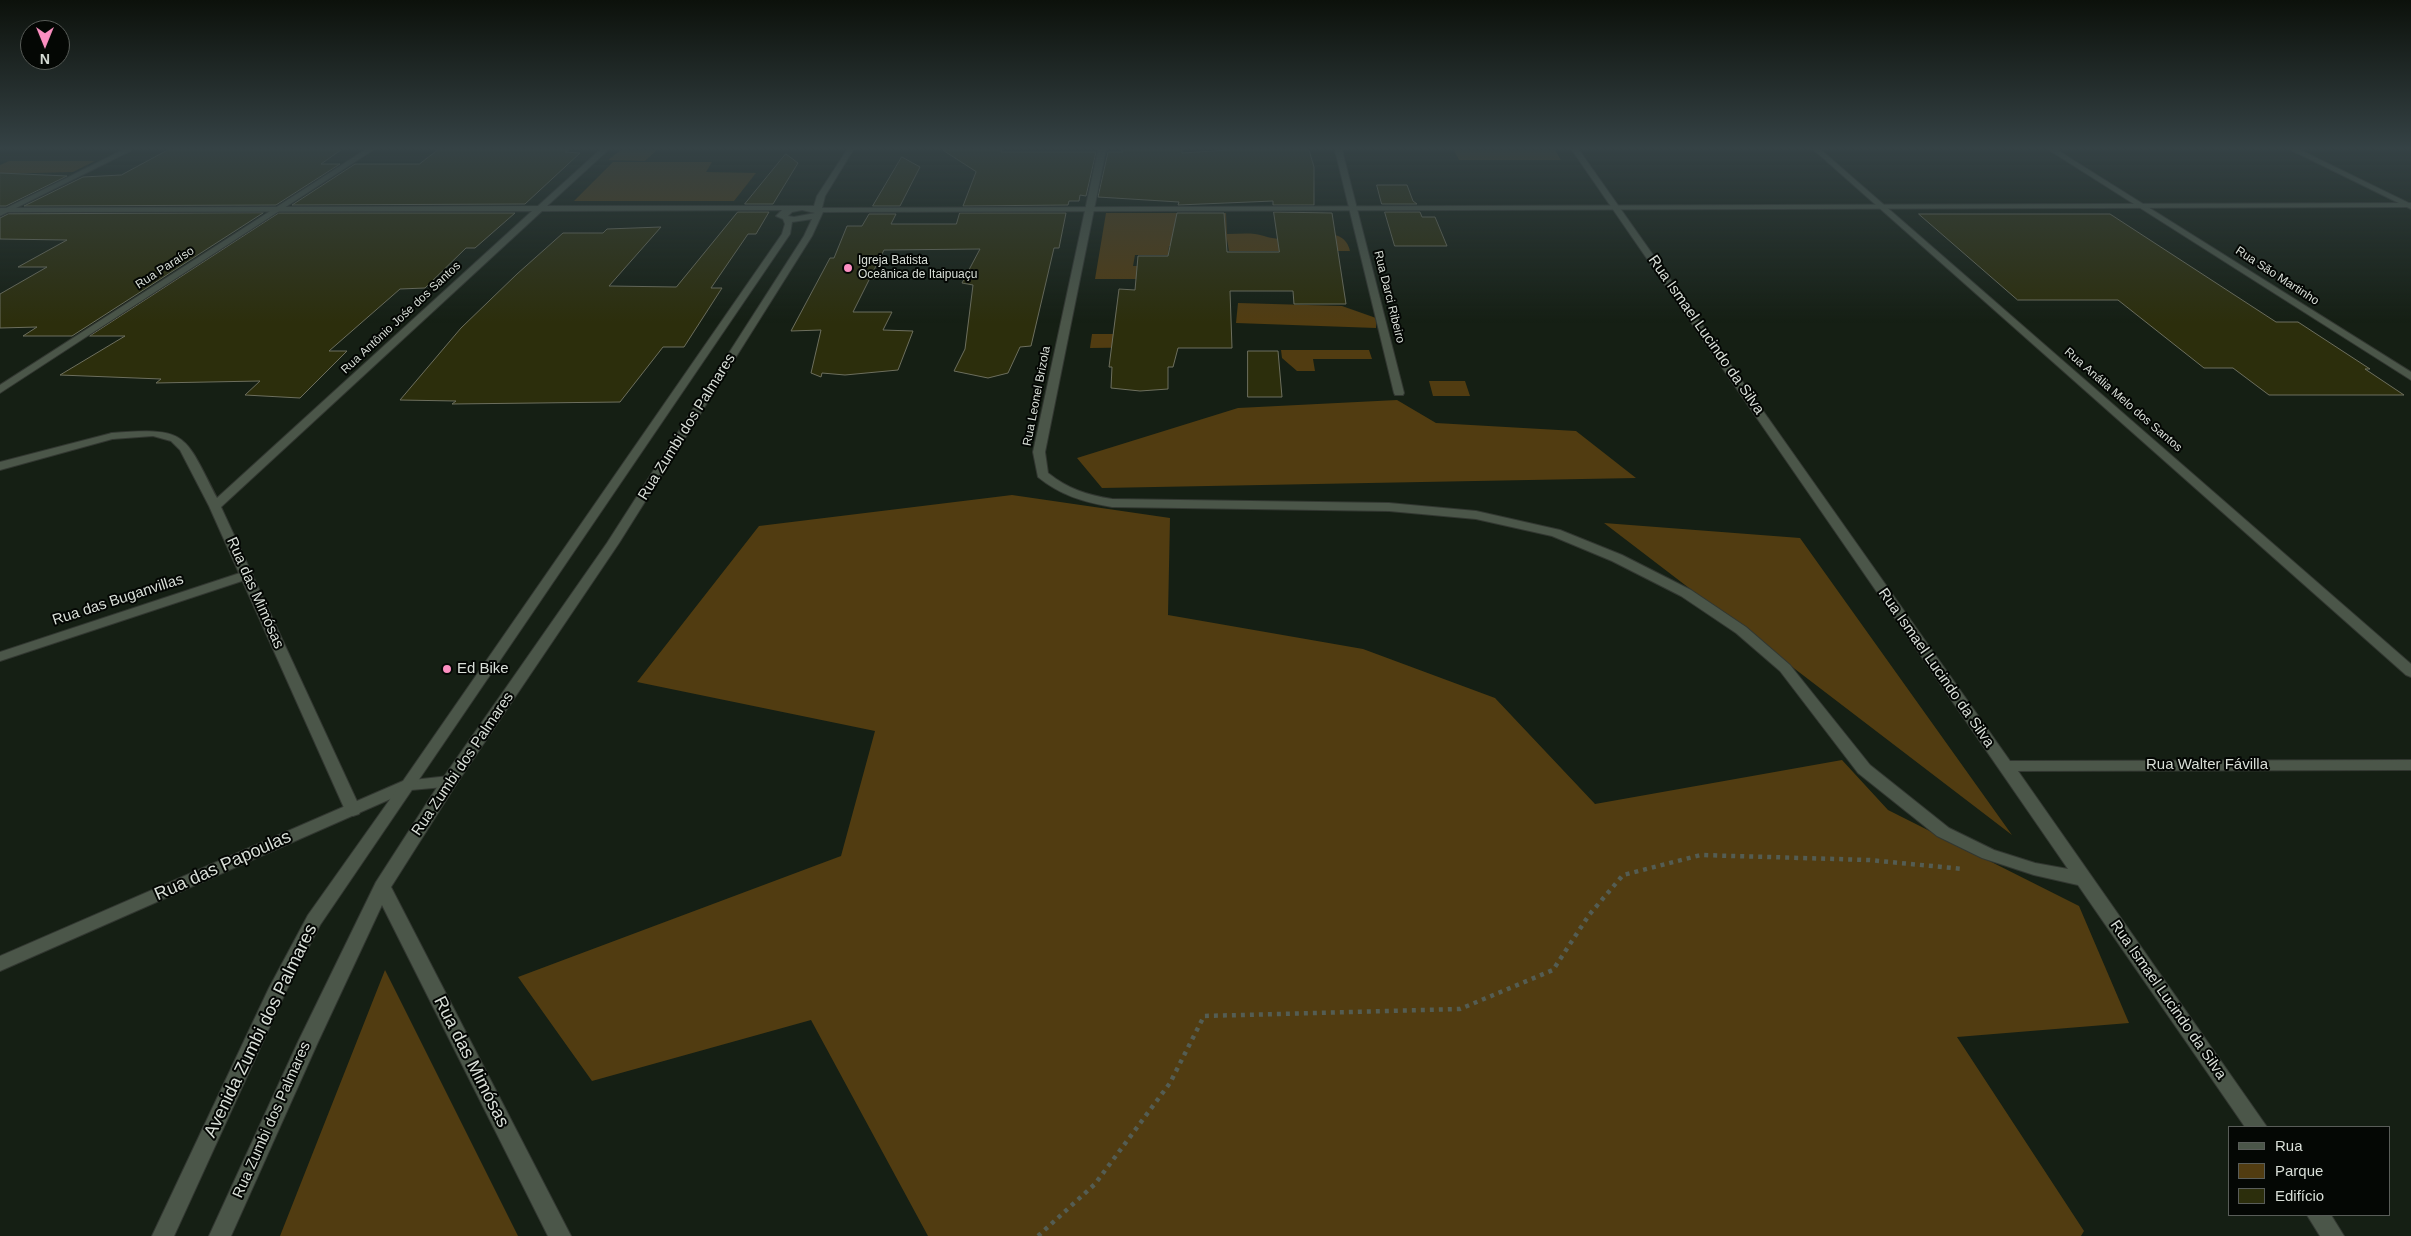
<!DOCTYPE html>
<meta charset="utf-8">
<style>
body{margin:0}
#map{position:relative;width:2411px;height:1236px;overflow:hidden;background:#151f14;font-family:Arial,sans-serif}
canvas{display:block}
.legend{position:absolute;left:2228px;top:1126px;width:162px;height:90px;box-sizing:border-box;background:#040704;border:1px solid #595d59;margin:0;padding:6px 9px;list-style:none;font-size:15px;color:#d9dfd8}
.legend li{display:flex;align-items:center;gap:10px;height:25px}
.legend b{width:25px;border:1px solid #595d59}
.north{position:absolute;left:20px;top:20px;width:50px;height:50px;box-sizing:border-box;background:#040704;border:1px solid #595d59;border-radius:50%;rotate:180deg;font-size:14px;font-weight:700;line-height:20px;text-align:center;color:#d9dfd8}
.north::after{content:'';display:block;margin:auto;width:18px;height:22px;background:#fc8fc1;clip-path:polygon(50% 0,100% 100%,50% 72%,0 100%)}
</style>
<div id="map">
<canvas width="2411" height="1236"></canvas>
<ul class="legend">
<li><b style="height:6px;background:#4b5649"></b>Rua</li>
<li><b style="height:14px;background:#513c11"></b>Parque</li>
<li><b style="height:14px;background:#2c2e0c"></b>Edifício</li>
</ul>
<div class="north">N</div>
</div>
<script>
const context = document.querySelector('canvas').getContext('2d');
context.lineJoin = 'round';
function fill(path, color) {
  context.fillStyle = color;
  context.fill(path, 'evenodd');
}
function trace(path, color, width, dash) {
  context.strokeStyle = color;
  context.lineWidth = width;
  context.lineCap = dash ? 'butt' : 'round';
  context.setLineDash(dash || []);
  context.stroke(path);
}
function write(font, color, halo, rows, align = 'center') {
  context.font = font + ' Arial,sans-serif';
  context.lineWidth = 4;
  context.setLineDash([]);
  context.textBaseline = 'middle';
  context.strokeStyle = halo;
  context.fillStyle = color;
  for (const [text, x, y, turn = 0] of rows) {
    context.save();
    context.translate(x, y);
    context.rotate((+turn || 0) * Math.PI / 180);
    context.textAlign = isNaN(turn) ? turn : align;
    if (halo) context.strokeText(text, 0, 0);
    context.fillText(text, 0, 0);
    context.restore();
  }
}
fill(new Path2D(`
 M621 150H657L645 161 608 160Z
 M1454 150H1555L1561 160H1459Z
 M9 161H95L73 172 0 174V165Z
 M613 162H712L706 172 756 173 734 201H574Z
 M1106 213H1226L1227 234C1236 234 1246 233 1255 234 1263 235 1271 239 1281 239 1300 240 1344 221 1350 251H1229L1227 239V246H1169L1168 255H1135L1133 266H1144L1143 279H1095Z
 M1238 303 1342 306 1376 318V328L1236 323Z
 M1092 334H1166V347L1090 348Z
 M1281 350H1369L1372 359H1313L1315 371H1297L1282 358Z
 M1429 381H1465L1470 396H1433Z
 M1397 400 1436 423 1576 431 1636 478 1102 488 1077 458 1238 408Z
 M1012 495 1170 518 1168 615 1363 649 1495 698 1595 804 1842 760 1888 810 2079 906 2129 1023 1957 1037 2084 1231 2081 1236H928L811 1020 592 1081 518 977 841 856 875 731 637 682 759 526Z
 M1604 523 1800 538 2012 835Z
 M385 970 518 1236H280Z`), '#513c11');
const building = new Path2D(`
 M168 150H341L321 164H340L276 205 24 206 83 177 121 175Z
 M438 150H569L565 152 580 153 525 204 292 205 355 164H419Z
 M943 150H1002L1001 152H1096L1086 196 1080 195 1079 201H1069L1068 205 963 206 976 172Z
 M1122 150H1182V153L1228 150H1309L1314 167V205H1273V201L1178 205 1179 202 1098 197 1108 152H1122Z
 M786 154 798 163 773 204H745Z
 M902 157 920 167 900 206H873Z
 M0 173 67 176 6 206H0Z
 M1377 185H1407L1413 201 1417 204H1382Z
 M738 212H769L756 234H748L711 288H722L684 347H663L620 402 452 404 456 401 400 400 461 328 517 274 563 233H603L607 229 661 227 609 286 676 287Z
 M1274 212 1332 213 1346 304H1294L1293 291H1230L1232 348H1178L1173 367H1168V389L1140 391 1111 388 1112 367H1109L1119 289 1135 290 1138 256H1168L1177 213H1224L1227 252H1279Z
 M1385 212H1420L1422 217H1435L1447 246H1395Z
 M263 213 72 336H23L37 327 0 328V294L47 267H18L67 240 0 239V218L8 214Z
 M279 213H515L475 248H466L425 288 400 289 329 351H347L300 398 245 395 260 381 156 383 161 379 60 375 125 336H90Z
 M960 213H1066L1059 248H1054L1031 346 1020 347 1008 373 988 378 954 371 965 349 973 285 962 283 980 249 884 250 853 312H892L883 330 913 331 898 370 845 375 822 373 821 377 811 373 821 330 791 331 830 258H834L847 226H862L869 214H896L891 224H956Z
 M1919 214H2110L2276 322H2298L2370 369H2365L2404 395H2269L2233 368H2204L2118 300H2018Z
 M1248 351H1278L1282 397H1248Z`);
fill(building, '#2c2e0c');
trace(building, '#6d6f5e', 1);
const minor = new Path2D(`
 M123 150H132L0 216V211Z
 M365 150H373L0 393V385Z
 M1098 150H1106L1045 452 1048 473C1068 489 1087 495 1112 499L1389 503 1476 511 1560 530 1622 555 1691 590 1746 627 1790 665 1870 765 1949 828 1994 850 2035 863 2068 869 1572 150H1579L2010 761 2411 760V770L2018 771 2267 1127H2245L2078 885 2034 875 1982 858 1937 836 1858 773 1780 671 1736 633 1681 596 1612 561 1552 536 1476 519 1389 511 1112 507C1083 502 1060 495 1038 477L1033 452Z
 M1335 150H1342L1404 393 1403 395H1395L1394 393Z
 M1814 150H1821L2411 664V677L2406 675Z
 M2049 150H2057L2411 372V380Z
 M2291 150H2300L2411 204V209Z
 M112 433 116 434V438L0 470V462Z
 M246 571 251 572 253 575 251 578 0 661V652Z
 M449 776 455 778 457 782 455 786 411 790 0 971V956L403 781Z
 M2307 1215H2331L2344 1236H2320Z`);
const tertiary = new Path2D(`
 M600 150H608L547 206H814L817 196 847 150H853L825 196 822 208 2411 203V207L823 212 812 236 619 543 455 786 391 887 571 1236H548L382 905 318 1042 231 1236H209L298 1042 376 882 443 778 607 543 804 236 812 219 792 222 790 234 320 925 287 989 174 1236H152L269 988 308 915 403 781 782 234 785 224 783 219 776 216 782 210 542 211 221 507 361 810 359 814 353 816 347 814 345 810 209 506 180 450 171 441 153 436 112 439 106 436 112 433C188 427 184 434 217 498L532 211 0 212V208L538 206ZM802 210 815 213 794 217 788 216 792 212Z`);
trace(minor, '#323731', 2);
trace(tertiary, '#323731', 2);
trace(new Path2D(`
 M1038 1236 1095 1184 1170 1083 1204 1016 1460 1009 1553 970 1589 915 1623 875 1701 855 1869 860 1963 869`), '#545d53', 4.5, [4, 5]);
fill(minor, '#4b5649');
fill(tertiary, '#4b5649');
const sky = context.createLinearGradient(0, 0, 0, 323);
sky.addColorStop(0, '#0c110b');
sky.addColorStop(0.46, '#354245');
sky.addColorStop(1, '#35424500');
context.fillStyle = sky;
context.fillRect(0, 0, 2411, 323);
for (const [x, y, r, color] of [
 [848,268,5,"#fc8fc1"],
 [447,669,5,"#fc8fc1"]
]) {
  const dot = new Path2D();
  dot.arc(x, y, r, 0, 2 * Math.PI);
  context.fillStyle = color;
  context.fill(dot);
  trace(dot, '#040704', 2);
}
write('12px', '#d9dfd8', '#040704', [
 ["Igreja Batista",858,261],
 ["Oceânica de Itaipuaçu",858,275]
], 'left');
write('12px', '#d9dfd8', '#040704', [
 ["Rua Paraíso",165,268,-33],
 ["Rua São Martinho",2277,276,33],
 ["Rua Darci Ribeiro",1389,297,76],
 ["Rua Antônio Jośe dos Santos",401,318,-43],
 ["Rua Leonel Brizola",1037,396,-79],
 ["Rua Anália Melo dos Santos",2123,400,41]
]);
write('15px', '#d9dfd8', '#040704', [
 ["Rua Ismael Lucindo da Silva",1706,335,55],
 ["Rua Zumbi dos Palmares",687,427,-58],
 ["Rua das Mimósas",255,593,66],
 ["Rua das Buganvillas",118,600,-18],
 ["Rua Ismael Lucindo da Silva",1936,668,55],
 ["Rua Zumbi dos Palmares",463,764,-56],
 ["Rua Walter Fávilla",2207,765],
 ["Rua Ismael Lucindo da Silva",2168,1000,55],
 ["Rua Zumbi dos Palmares",272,1120,-66]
]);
write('15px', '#d9dfd8', '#040704', [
 ["Ed Bike",457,669]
], 'left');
write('18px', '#d9dfd8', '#040704', [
 ["Rua das Papoulas",223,866,-24],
 ["Avenida Zumbi dos Palmares",261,1031,-64],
 ["Rua das Mimósas",471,1062,63]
]);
</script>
